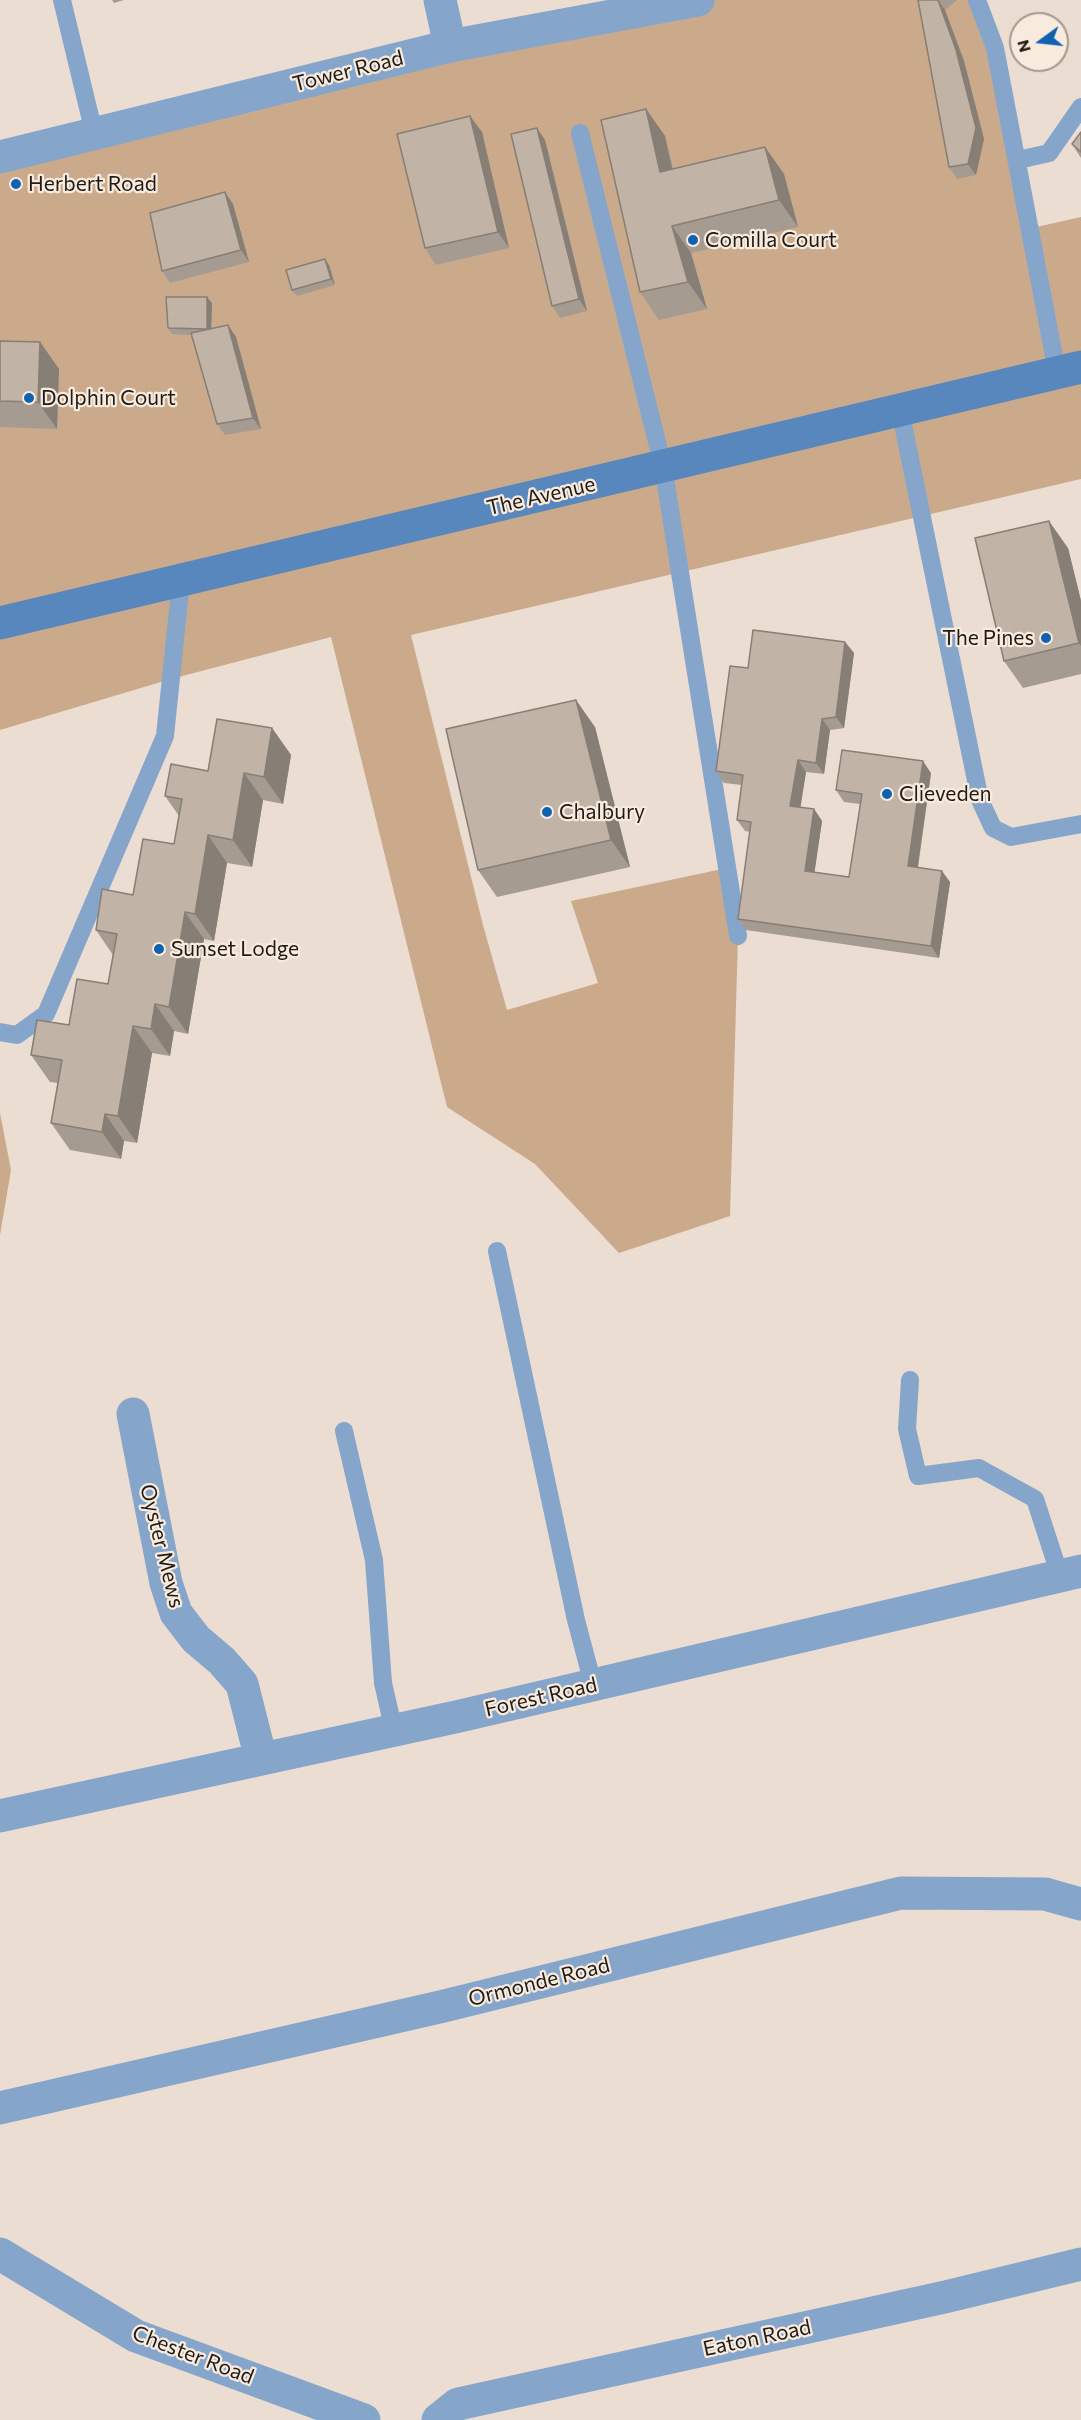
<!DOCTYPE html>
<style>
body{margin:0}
#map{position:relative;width:1081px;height:2420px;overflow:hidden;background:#ebddd1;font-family:Commissioner,sans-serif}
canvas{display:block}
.north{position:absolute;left:1009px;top:12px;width:60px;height:60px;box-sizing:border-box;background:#f8ebde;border:2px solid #a2988e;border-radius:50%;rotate:255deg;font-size:16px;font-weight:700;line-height:24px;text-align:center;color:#201b16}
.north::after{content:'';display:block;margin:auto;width:21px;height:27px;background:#1062b0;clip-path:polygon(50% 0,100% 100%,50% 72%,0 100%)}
</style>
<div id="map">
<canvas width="1081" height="2420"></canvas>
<div class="north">N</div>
</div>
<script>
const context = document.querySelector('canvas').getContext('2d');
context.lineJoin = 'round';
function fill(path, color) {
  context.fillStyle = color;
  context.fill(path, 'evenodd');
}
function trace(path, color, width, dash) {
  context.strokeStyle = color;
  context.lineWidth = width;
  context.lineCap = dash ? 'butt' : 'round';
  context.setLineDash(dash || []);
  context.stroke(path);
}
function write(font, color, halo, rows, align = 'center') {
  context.font = font + ' Commissioner,sans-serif';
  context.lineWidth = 4.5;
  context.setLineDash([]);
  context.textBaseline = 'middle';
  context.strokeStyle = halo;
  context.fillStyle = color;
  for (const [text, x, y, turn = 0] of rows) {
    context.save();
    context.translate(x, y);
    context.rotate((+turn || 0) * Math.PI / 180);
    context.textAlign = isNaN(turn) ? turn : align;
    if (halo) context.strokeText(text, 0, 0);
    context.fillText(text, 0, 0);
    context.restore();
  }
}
fill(new Path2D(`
 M698 0H977L1032 228 1081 217V479L411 635 483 925 507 1010 598 983 571 901 727 868 738 936 730 1216 619 1253 535 1164 447 1107 331 637 171 679 0 730V157Z
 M0 1113 11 1170 0 1235Z`), '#caaa8b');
trace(new Path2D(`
 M62 0 94 133
 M977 0 995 48 1057 372
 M580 133 663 466 738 936
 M1018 160 1049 153 1081 107
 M900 410 980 800 993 828 1011 837 1081 824
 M0 1032 17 1035 46 1014 165 736 181 581
 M497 1251 576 1620 593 1684
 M910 1380 907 1429 918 1476 979 1468 1035 1499 1060 1576
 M344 1431 374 1560 383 1683 394 1731`), '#86a5cb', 18);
trace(new Path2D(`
 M440 0 450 46
 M0 157 450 46 698 0
 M133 1414 166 1583 176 1613 196 1639 222 1661 242 1684 261 1759
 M0 1816 460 1716 1081 1571
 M0 2108 444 2006 901 1893 1045 1894 1081 1904
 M0 2254 136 2336 364 2420
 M438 2420 458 2404 945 2297 1081 2264`), '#86a5cb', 33);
trace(new Path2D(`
 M0 623 1081 367`), '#5887be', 33);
fill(new Path2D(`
 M112 0H124L114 3Z
 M918 0H957L945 10 964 61 984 139 976 175 957 179 949 167Z
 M646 109 665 136 673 169 765 147 784 174 798 227 691 253 707 309 659 320 640 292Z
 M482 132 509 248 436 265 425 248Z
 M1081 132V158L1072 144Z
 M545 140 587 311 560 318 552 306Z
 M233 204 249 262 170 283 162 271Z
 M329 265 335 285 297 296 292 290Z
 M207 297 212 303 211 329 236 337 261 429 225 435 217 424 192 335 172 334 168 328Z
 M0 341 40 342 59 369 57 429 0 427Z
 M1068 548 1081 601V674L1023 688 1004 661Z
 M845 642 854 653 844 728 830 730 824 774 806 772 800 807 814 809 822 821 814 872 849 877 860 804 844 802 836 790 931 773 918 868 950 882 939 958 746 930 738 919 750 832 745 831 737 820 742 785 724 783 716 771 748 668Z
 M595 727 630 867 497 897 478 870Z
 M272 728 291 755 283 804 263 800 252 867 227 863 214 941 204 939 188 1034 174 1031 170 1056 152 1053 137 1143 124 1141 121 1159 70 1150 51 1123 58 1083 50 1082 31 1055 69 1025 108 984 113 955 96 930 133 895 174 844 179 816 165 796 208 771Z`), '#a69b90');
fill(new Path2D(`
 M938 0 945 10 964 61 984 139 976 175 968 164Z
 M646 109 665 136 679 199 660 172Z
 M470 116 482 132 509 248 498 232Z
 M537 128 545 140 587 311 579 299Z
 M765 147 784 174 798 227 779 200Z
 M225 192 233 204 249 262 241 250Z
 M672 226 691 253 707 309 688 282Z
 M325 259 329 265 335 285 331 279Z
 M207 297 212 303 211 335 207 329Z
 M228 325 236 337 261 429 253 418Z
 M40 342 59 369 57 429 38 402Z
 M1049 521 1068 548 1081 601V646L1079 643Z
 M845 642 854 653 844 728 836 717Z
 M576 700 595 727 630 867 611 840Z
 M822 719 830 730 824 774 816 763Z
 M272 728 291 755 283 804 264 777Z
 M798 760 806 772 799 817 790 806Z
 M923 761 931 773 916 878 908 866Z
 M244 773 263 800 252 867 233 840Z
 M814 809 822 821 813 883 805 871Z
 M208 835 227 863 214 941 195 914Z
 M942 871 950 882 939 958 931 946Z
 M185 912 204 939 188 1034 169 1007Z
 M155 1004 174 1031 170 1056 151 1029Z
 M133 1026 152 1053 137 1143 118 1116Z
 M105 1114 124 1141 121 1159 102 1132Z`), '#877e75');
const building = new Path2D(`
 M918 0H938L956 50 976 128 968 164 949 167Z
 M646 109 660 172 765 147 779 200 672 226 688 282 640 292 601 120Z
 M470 116 498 232 425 248 397 134Z
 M537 128 579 299 552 306 511 134Z
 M1081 132V152L1072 144Z
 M225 192 241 250 162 271 150 213Z
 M325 259 331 279 292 290 286 270Z
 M166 297H207V329L168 328Z
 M228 325 253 418 217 424 191 333Z
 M0 341 40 342 38 402 0 401Z
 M1049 521 1079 643 1004 661 975 538Z
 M753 630 845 642 836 717 822 719 816 763 798 760 790 806 814 809 805 871 849 877 862 794 836 790 842 750 923 761 908 866 942 871 931 946 738 919 751 822 737 820 743 775 716 771 730 666 748 668Z
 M576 700 611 840 478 870 446 729Z
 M217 719 272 728 264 777 244 773 233 840 208 835 195 914 185 912 169 1007 155 1004 151 1029 133 1026 118 1116 105 1114 102 1132 51 1123 62 1060 31 1055 37 1020 69 1025 77 979 108 984 117 934 96 930 102 889 133 895 143 839 174 844 182 799 165 796 171 764 208 771Z`);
fill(building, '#c1b4a7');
trace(building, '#877e75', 1.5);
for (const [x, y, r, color] of [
 [16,184,6,"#1062b0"],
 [693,240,6,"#1062b0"],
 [29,398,6,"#1062b0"],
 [1046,638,6,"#1062b0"],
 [887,794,6,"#1062b0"],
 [547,812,6,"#1062b0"],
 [159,949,6,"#1062b0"]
]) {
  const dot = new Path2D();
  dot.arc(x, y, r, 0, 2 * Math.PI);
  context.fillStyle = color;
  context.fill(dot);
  trace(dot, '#f8ebde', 2);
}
write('21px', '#201b16', '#f8ebde', [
 ["Tower Road",348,71,-14],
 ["The Avenue",541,496,-13],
 ["Oyster Mews",162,1546,76],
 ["Forest Road",541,1697,-13],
 ["Ormonde Road",539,1982,-14],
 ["Eaton Road",757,2338,-12],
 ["Chester Road",193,2355,21]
]);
write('21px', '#201b16', '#f8ebde', [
 ["Herbert Road",28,184],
 ["Comilla Court",705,240],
 ["Dolphin Court",41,398],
 ["The Pines",1034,638,"right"],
 ["Clieveden",899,794],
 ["Chalbury",559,812],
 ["Sunset Lodge",171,949]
], 'left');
</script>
